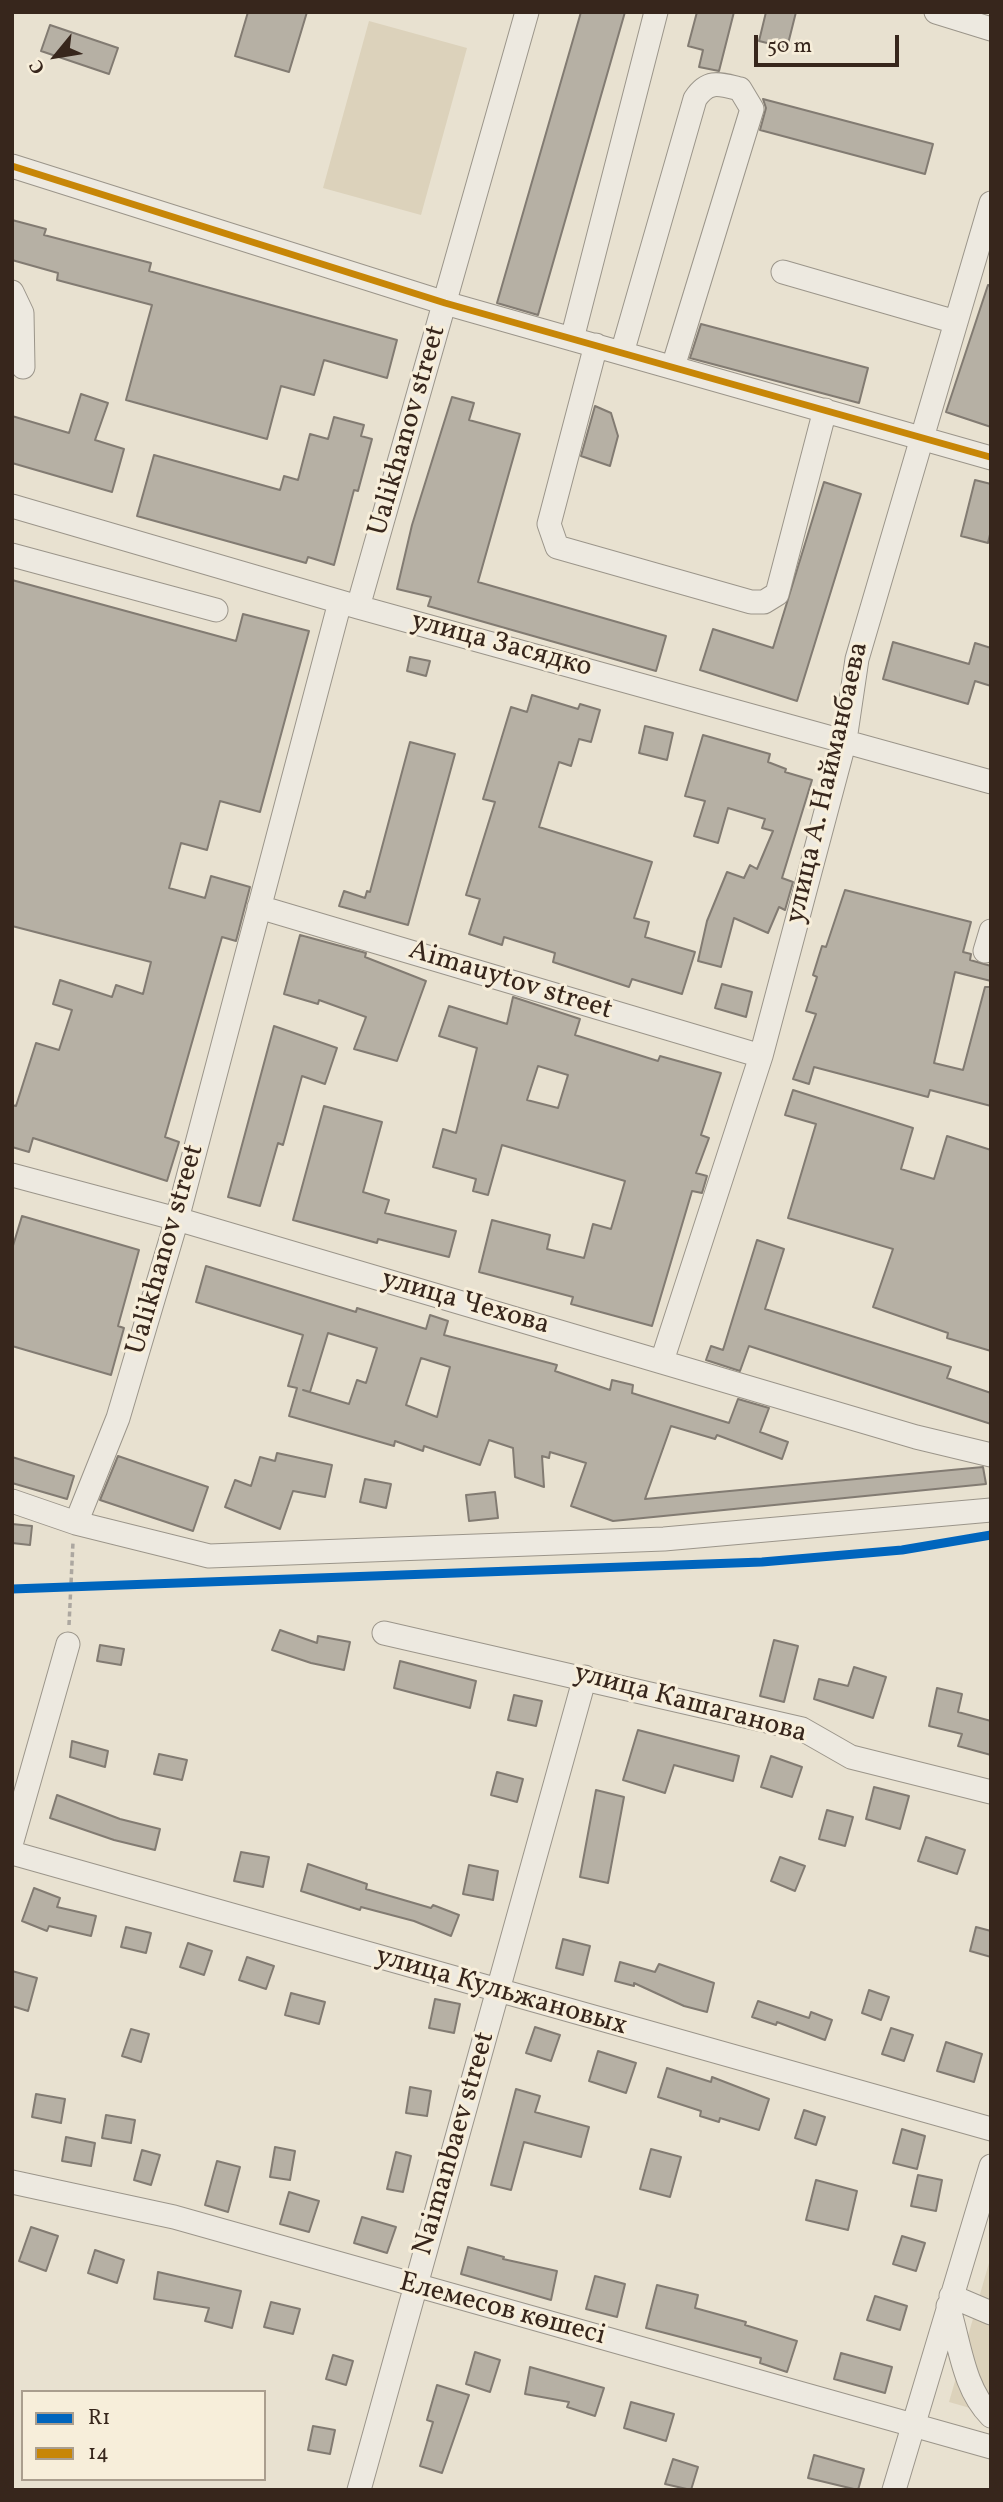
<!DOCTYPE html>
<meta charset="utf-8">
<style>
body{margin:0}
#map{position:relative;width:1003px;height:2502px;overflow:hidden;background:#e8e1d0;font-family:Vollkorn,serif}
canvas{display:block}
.frame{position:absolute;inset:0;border:14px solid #37261c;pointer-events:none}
.legend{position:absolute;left:21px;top:2390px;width:245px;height:91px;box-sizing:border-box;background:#f7eeda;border:2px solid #aa9e8e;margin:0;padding:9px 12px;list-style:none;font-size:21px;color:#37261c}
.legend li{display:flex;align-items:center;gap:14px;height:35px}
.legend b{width:35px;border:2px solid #aa9e8e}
.north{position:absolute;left:21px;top:21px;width:70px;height:70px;-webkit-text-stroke:5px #f7eeda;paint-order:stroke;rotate:240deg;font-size:19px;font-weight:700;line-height:28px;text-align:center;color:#37261c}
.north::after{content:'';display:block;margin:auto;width:24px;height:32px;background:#37261c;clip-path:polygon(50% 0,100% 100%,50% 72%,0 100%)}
.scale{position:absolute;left:754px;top:35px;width:145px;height:32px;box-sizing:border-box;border:4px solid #37261c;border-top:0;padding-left:9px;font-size:21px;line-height:24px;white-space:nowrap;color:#37261c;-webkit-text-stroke:5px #f7eeda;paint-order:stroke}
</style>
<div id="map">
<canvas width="1003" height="2502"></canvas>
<div class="frame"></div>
<ul class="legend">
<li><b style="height:9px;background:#0065bd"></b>R1</li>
<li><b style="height:9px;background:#c78607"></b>14</li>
</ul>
<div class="north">С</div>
<div class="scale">50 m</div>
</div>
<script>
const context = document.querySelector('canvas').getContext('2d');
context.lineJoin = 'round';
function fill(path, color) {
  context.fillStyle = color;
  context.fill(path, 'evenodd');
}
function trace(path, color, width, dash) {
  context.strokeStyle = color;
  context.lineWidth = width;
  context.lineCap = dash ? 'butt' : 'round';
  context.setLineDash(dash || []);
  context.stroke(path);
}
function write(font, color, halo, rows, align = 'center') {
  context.font = font + ' Vollkorn,serif';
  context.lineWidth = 6;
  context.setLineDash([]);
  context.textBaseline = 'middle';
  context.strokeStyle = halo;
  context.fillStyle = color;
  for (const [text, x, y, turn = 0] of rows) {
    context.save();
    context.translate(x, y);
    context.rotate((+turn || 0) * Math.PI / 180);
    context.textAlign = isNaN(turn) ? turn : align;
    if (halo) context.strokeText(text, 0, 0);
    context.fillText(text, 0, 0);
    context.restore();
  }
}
fill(new Path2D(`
 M369 21 467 48 421 215 323 188Z
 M991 2256V2414L949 2402Z`), '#dcd2bb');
const building = new Path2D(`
 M248 12H307L289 72 235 56Z
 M581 12H625L538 315 497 303Z
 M697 12H734L719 71 699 67 703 50 688 46Z
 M766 12H796L787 48 759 41Z
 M50 25 118 48 109 74 41 51Z
 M763 99 933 144 925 174 760 130 766 108Z
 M12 220 46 229 44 235 151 263 149 271 397 340 387 378 324 360 314 395 281 386 267 439 126 400 152 305 57 280 58 273 12 260Z
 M988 285 991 286V427L946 412Z
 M701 324 868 368 859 403 690 358Z
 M81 394 108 403 95 440 124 449 112 492 12 463V416L69 433Z
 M452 397 474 403 469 420 520 434 478 582 666 636 656 671 428 606 431 597 397 589 412 525Z
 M595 406 611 413 618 436 610 466 581 456Z
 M334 417 364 425 361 436 372 439 358 491 354 490 334 565 308 557 306 563 137 516 154 455 280 490 284 476 298 480 310 434 328 439Z
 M975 480 991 484V530L988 543 961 536Z
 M824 482 861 494 797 701 700 670 713 629 773 648Z
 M12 580 236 641 243 614 309 631 260 812 220 801 207 850 181 843 169 888 205 898 211 876 250 887 236 941 222 937 165 1137 179 1142 167 1181 33 1138 29 1152 12 1147V1105L16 1106 36 1043 59 1050 72 1010 53 1004 60 980 112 997 116 985 143 994 151 962 12 926Z
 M893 642 969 664 975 643 991 648V686L975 681 968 704 883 679Z
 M410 657 430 661 426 676 407 671Z
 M532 695 578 709 580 704 600 710 591 742 579 739 571 766 559 762 539 827 652 862 634 918 649 922 645 937 695 952 682 994 632 979 629 987 553 962 555 953 504 937 502 945 469 934 480 899 466 895 495 802 483 799 511 707 527 712Z
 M645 726 673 733 667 760 639 753Z
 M703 735 770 754 768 762 786 769 785 772 812 780 782 878 793 882 785 910 779 907 768 933 734 918 721 967 698 961 707 921 727 872 744 878 750 865 757 869 773 831 762 828 765 819 728 808 718 843 694 836 705 801 685 796Z
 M410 742 455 754 408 925 339 906 344 891 365 898 367 891 370 892Z
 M845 890 971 922 963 952 971 954 970 960 991 966V981L955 972 934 1063 963 1070 985 987H991V1106L930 1090 928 1097 814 1067 809 1084 793 1079 816 1014 806 1011 817 977 813 975 822 946 826 947Z
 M300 935 366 953 365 957 426 981 397 1061 354 1049 366 1017 319 1000 318 1004 284 994Z
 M722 984 752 992 746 1017 715 1008Z
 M513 997 580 1019 575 1035 658 1061 660 1056 721 1073 701 1135 709 1138 696 1173 707 1176 702 1193 692 1191 652 1326 571 1304 573 1297 479 1272 492 1220 550 1235 547 1249 584 1258 593 1224 611 1229 625 1181 502 1145 488 1195 473 1191 476 1179 433 1167 443 1129 456 1133 477 1048 439 1036 449 1006 507 1024ZM538 1066 568 1075 558 1108 527 1100Z
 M274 1026 337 1048 325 1084 302 1076 283 1145 278 1143 260 1206 228 1197Z
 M793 1090 913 1128 901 1169 934 1179 947 1136 991 1150V1351L947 1338 948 1333 873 1307 893 1249 788 1218 816 1124 785 1115Z
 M324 1106 382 1122 363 1192 389 1200 385 1213 456 1231 449 1257 378 1239 377 1243 293 1220Z
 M22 1216 139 1250 118 1326 124 1328 111 1375 12 1346V1249Z
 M757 1240 784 1249 765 1309 951 1367 947 1378 991 1393V1424L749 1346 740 1371 706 1360 711 1346 723 1350Z
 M206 1266 356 1312 357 1308 426 1329 430 1315 448 1321 444 1335 557 1365 555 1371 610 1390 612 1380 633 1385 632 1393 729 1423 738 1399 769 1408 760 1432 788 1442 782 1459 717 1435 715 1439 671 1426 645 1499 983 1467 986 1484 613 1521 571 1506 586 1463 550 1452 549 1458 542 1456 544 1487 515 1477 513 1448 489 1440 480 1465 424 1446 423 1451 395 1441 394 1446 289 1416 297 1388 288 1386 303 1335 196 1302ZM328 1333 377 1348 366 1383 357 1380 349 1404 303 1390 310 1392ZM421 1358 450 1367 437 1417 406 1405Z
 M277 1453 332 1465 325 1497 293 1491 280 1529 225 1507 235 1480 251 1486 260 1457 275 1461Z
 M118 1456 208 1487 193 1531 100 1500Z
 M12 1457 74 1476 67 1499 12 1483Z
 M365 1479 391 1484 386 1508 360 1502Z
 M495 1492 498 1518 469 1521 466 1495Z
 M12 1524 32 1526 30 1545 12 1543Z
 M280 1630 317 1643 318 1636 350 1642 344 1670 311 1663 272 1650Z
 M774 1640 798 1646 784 1702 760 1696Z
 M100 1645 124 1649 121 1665 97 1661Z
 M400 1661 476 1681 470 1708 394 1688Z
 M854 1667 886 1677 873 1718 814 1699 819 1679 848 1686Z
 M937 1688 962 1694 958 1712 991 1721V1755L958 1746 962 1734 929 1726Z
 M514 1695 542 1701 536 1726 508 1720Z
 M638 1730 739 1756 733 1781 674 1765 665 1793 623 1780Z
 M72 1741 108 1751 105 1767 70 1757Z
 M159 1754 187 1760 182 1780 154 1774Z
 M771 1756 802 1767 792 1797 761 1787Z
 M497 1772 523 1779 517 1802 491 1795Z
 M874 1787 909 1796 900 1829 866 1819Z
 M596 1790 624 1797 608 1883 580 1877Z
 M57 1795 120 1819 160 1829 155 1850 114 1840 50 1818Z
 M827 1810 853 1817 845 1846 819 1839Z
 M926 1837 965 1850 957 1874 918 1861Z
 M241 1852 269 1857 263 1887 234 1881Z
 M780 1857 805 1866 795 1891 771 1881Z
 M308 1864 367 1884 366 1889 431 1908 433 1905 459 1915 451 1936 414 1921 361 1907 360 1910 301 1891Z
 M469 1865 498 1871 493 1900 463 1894Z
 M34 1888 60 1898 57 1907 96 1916 91 1936 49 1926 47 1931 22 1921Z
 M126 1927 151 1933 146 1953 121 1947Z
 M976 1927 991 1931V1957L970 1951Z
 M563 1939 590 1946 583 1975 556 1968Z
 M188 1943 212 1951 204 1975 180 1967Z
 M247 1957 274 1966 266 1989 239 1980Z
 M620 1962 655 1972 659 1964 714 1983 707 2012 684 2006 634 1983V1986L615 1981Z
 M12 1971 37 1978 28 2011 12 2006Z
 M869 1990 889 1997 881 2020 862 2013Z
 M291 1993 325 2002 319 2024 285 2015Z
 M435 1999 460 2004 454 2033 429 2028Z
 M758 2001 809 2018 811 2012 832 2020 825 2040 777 2022 776 2025 752 2017Z
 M535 2027 560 2035 551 2061 526 2053Z
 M891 2028 913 2035 904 2061 882 2054Z
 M131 2029 149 2034 141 2062 122 2056Z
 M946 2042 982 2054 974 2082 937 2071Z
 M598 2051 636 2063 626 2093 589 2081Z
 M667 2068 711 2082 712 2077 769 2099 759 2130 720 2118 719 2122 700 2116 701 2111 658 2097Z
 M410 2087 431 2091 427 2116 406 2113Z
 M516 2089 540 2096 535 2112 589 2127 581 2157 524 2142 511 2190 491 2185Z
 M36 2094 65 2099 61 2123 32 2117Z
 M804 2110 825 2117 816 2145 795 2138Z
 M106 2115 135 2120 131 2143 102 2138Z
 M902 2129 925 2136 917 2169 893 2163Z
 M66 2137 95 2143 91 2166 62 2161Z
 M275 2147 295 2151 290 2180 270 2177Z
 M651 2149 681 2157 670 2197 640 2189Z
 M142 2150 160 2155 151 2185 134 2180Z
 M396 2152 411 2156 403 2192 387 2189Z
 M217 2161 240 2167 228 2212 205 2205Z
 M918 2175 942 2180 936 2211 911 2206Z
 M816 2180 857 2191 848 2230 806 2220Z
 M289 2192 319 2201 309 2232 280 2224Z
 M362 2217 396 2227 387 2253 354 2243Z
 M31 2227 58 2236 46 2271 19 2261Z
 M902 2236 925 2243 916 2271 893 2264Z
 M468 2247 504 2257 503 2259 557 2271 551 2300 461 2274Z
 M95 2250 124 2260 117 2283 88 2273Z
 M158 2272 241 2291 232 2328 205 2321 209 2308 154 2299Z
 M595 2276 625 2284 617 2317 586 2309Z
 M657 2285 698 2295 695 2308 746 2322 745 2325 797 2341 787 2372 760 2363 761 2358 646 2328Z
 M875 2296 907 2306 900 2330 867 2320Z
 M271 2302 300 2309 293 2334 264 2327Z
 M475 2352 500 2360 490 2392 466 2384Z
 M841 2353 892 2367 885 2393 834 2379Z
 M333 2355 353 2361 346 2385 326 2379Z
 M530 2367 604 2388 595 2416 567 2407 569 2402 525 2394Z
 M437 2385 469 2395 442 2473 420 2466 433 2422 427 2420Z
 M631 2402 674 2414 666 2441 624 2428Z
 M313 2426 335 2430 330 2454 308 2450Z
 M814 2455 864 2469 858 2490 808 2478Z
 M673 2459 698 2467 691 2490 665 2484Z`);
fill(building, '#b6b0a4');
trace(building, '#827b72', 2);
const minor = new Path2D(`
 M936 12 991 29
 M12 166 445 303 991 458
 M783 272 956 322
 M12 292 22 313 23 367
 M572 339 656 12
 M596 345 549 524 557 547 751 602H764L777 594 825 410
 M622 353 695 99C708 79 720 84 740 89L752 109 673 367
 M12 506 358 607 991 782
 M12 555 216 610
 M358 607 527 12
 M259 907 761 1056
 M985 951 991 931
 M12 1175 177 1219 916 1437 991 1455
 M662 1361 761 1056 845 740 857 659 991 203
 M12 1501 76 1523 118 1418 177 1219 340 602
 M76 1523 209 1556 664 1539 991 1510
 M384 1633 802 1729 851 1757 991 1792
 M12 1841 68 1644
 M12 1853 991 2129
 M12 2182 174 2217 991 2447
 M951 2296 991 2313
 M948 2306C960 2344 963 2388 991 2416
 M359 2490 585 1677
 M894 2490 991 2166`);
trace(minor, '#9b958a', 25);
trace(new Path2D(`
 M69 1625 73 1542`), '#aca7a0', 3.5, [5, 3.5]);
trace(minor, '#ede9e0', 23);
trace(new Path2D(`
 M12 166 445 303 990 457`), '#c78607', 7);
trace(new Path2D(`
 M12 1589 762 1562 902 1550 991 1535`), '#0065bd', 9);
write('28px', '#37261c', '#f7eeda', [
 ["Ualikhanov street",409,431,-74],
 ["улица Засядко",501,646,15],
 ["улица А. Найманбаева",829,783,-77],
 ["Aimauytov street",510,982,17],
 ["Ualikhanov street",167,1250,-74],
 ["улица Чехова",465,1304,16],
 ["улица Кашаганова",690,1705,15],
 ["улица Кульжановых",501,1993,16],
 ["Naimanbaev street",456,2144,-74],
 ["Елемесов көшесі",502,2311,15]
]);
</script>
